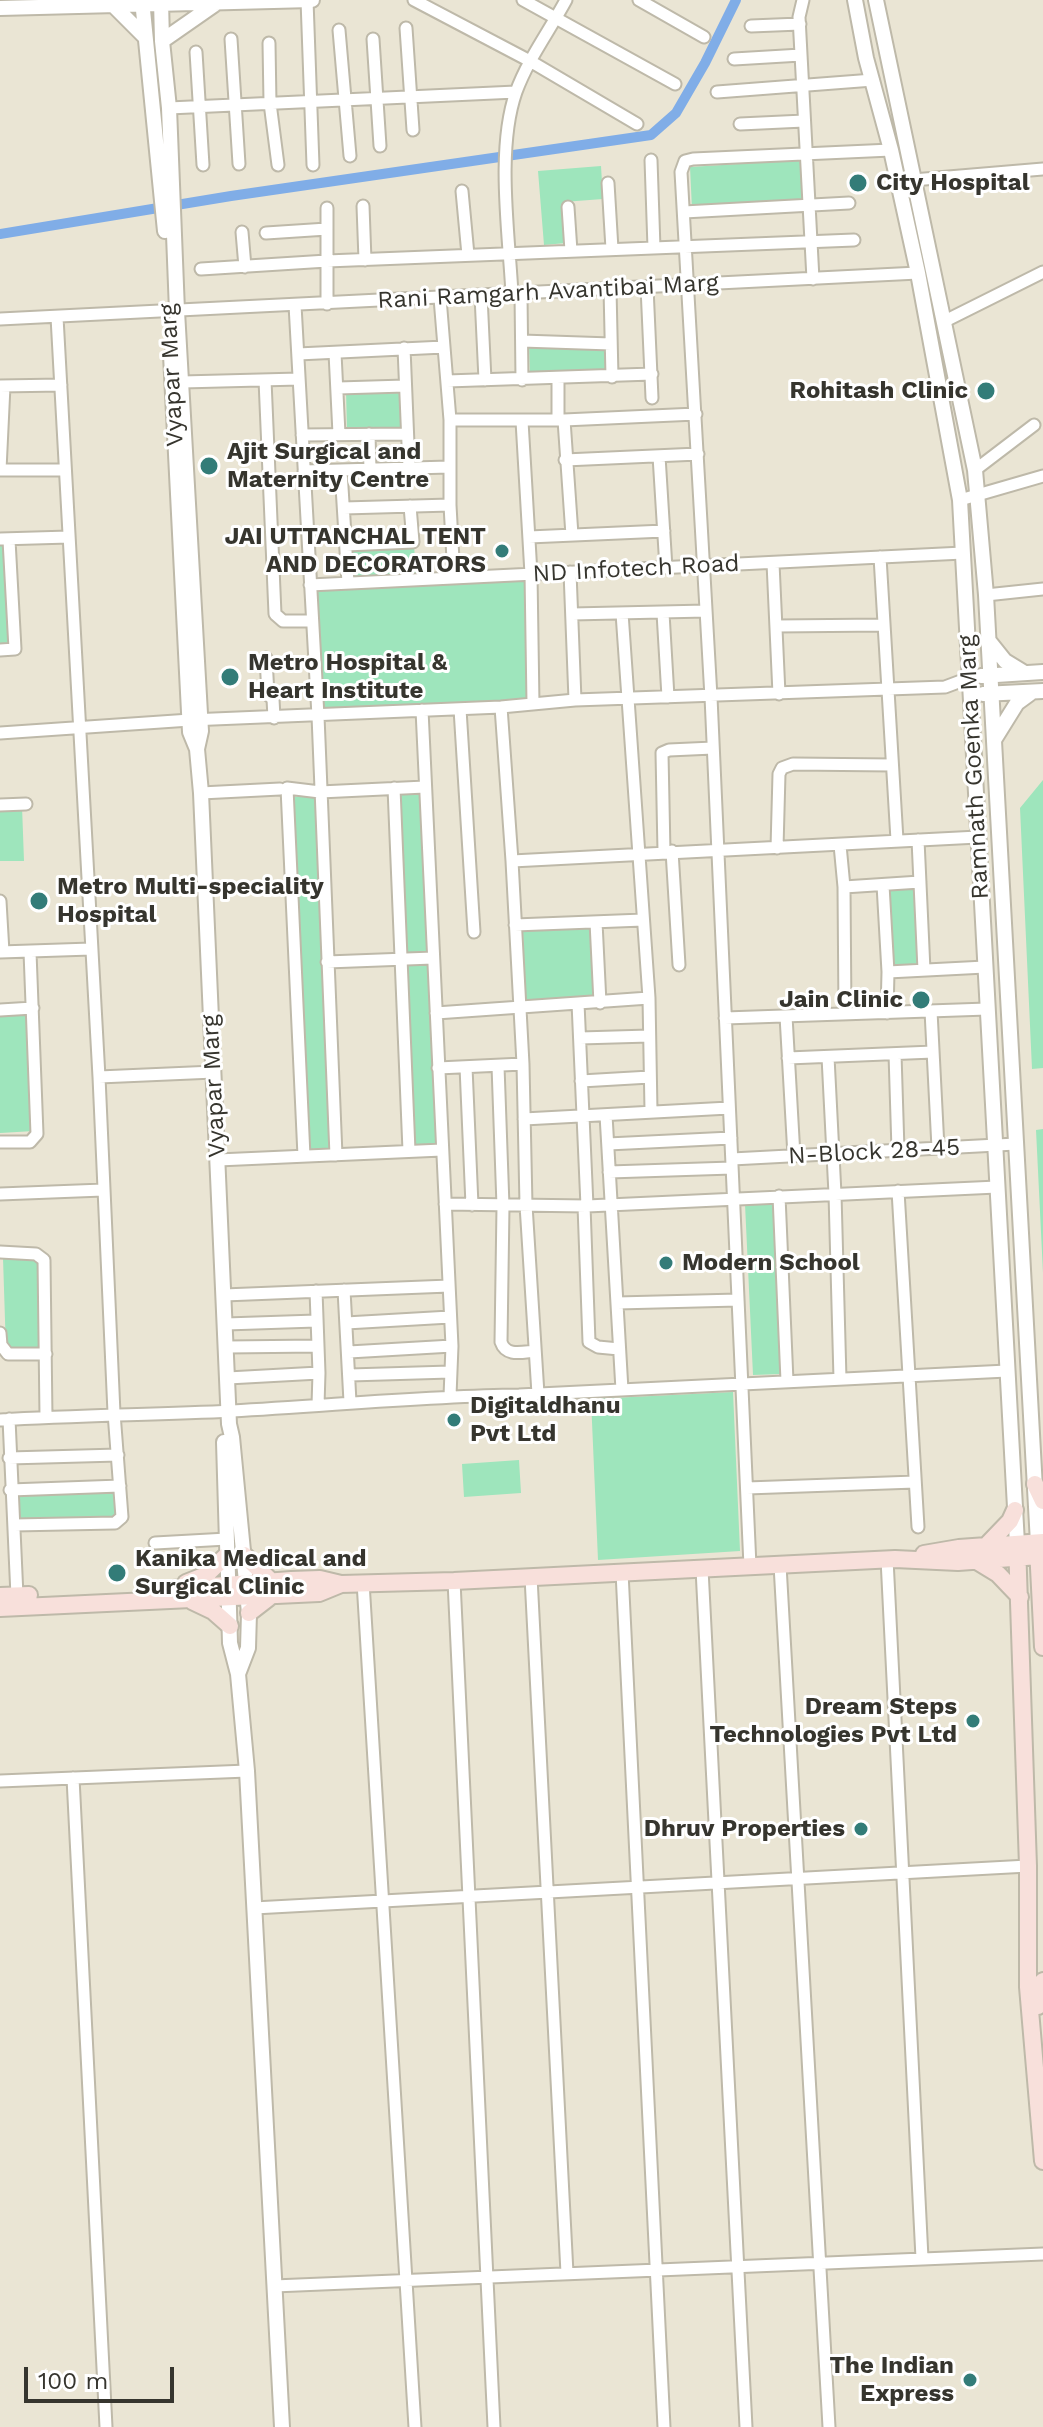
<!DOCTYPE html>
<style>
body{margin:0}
#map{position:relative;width:1043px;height:2427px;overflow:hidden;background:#eae5d4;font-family:"Work Sans",sans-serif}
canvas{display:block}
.scale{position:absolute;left:24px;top:2367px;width:150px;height:36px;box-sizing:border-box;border:4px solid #36352e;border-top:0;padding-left:10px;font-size:24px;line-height:28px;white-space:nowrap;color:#36352e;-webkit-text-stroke:6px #fff;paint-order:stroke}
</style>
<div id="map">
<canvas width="1043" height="2427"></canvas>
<div class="scale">100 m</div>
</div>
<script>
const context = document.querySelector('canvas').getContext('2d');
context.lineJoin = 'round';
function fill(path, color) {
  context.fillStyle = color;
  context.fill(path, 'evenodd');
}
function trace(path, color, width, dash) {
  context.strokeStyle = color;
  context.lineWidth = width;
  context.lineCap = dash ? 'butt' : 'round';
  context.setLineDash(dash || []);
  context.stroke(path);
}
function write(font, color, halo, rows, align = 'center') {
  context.font = font + ' "Work Sans",sans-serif';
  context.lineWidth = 6;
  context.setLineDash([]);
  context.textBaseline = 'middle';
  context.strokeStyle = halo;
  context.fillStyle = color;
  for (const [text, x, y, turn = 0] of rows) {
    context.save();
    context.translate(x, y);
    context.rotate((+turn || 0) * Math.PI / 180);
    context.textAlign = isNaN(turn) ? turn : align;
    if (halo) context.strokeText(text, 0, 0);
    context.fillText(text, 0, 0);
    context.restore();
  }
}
fill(new Path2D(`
 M802 160 804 202 692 209 690 167Z
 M601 166 603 199 563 202 566 243 544 245 538 171Z
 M615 341 616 374 530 377 529 344Z
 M408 389 409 428 347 430 346 391Z
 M0 543H6L10 646H0Z
 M414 544 416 577 354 580 353 547Z
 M530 580 529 701 323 710 317 591Z
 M1043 780V1068L1032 1069 1020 808Z
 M422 791 429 953 405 954 398 792Z
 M315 796 332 1150 308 1151 291 797Z
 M0 806H22L24 861H0Z
 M917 887 920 966 891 968 887 889Z
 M592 928 595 998 525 1000 523 931Z
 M429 963 438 1145 414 1146 405 965Z
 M28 1015 34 1131 0 1133V1016Z
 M1043 1129V1273L1036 1130Z
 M773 1202 781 1374 753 1375 745 1204Z
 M39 1257 42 1350 6 1351 3 1258Z
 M733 1392 740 1551 598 1560 591 1399Z
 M519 1460 521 1493 464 1497 462 1464Z
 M114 1489 116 1519 17 1524 15 1494Z`), '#9ee5bc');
trace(new Path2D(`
 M0 234 231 196 651 135 676 113 705 63 736 0`), '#80ade7', 10);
const minor = new Path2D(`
 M307 0 313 165
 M414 0 530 61 637 124
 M523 0 675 84
 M639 0 704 37
 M803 0 799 17 813 279
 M751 26 800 24
 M406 28 413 130
 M339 30 350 156
 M231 39 239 164
 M373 39 380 146
 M269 43 270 103 278 165
 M196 52 203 165
 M734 59 801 55
 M717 92 873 80
 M169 108 516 92
 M740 124 804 121
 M651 160 654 248
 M913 180 1043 169
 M608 183 612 249
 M462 191 468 255
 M363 206 365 260
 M568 207 571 251
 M327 208V304
 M684 212 849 203
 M242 232 245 267
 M266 233 327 229
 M201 269 327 261 854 240
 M647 287 652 398
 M610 289 612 377
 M512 294C509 234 496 149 516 92 528 59 550 30 566 0
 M521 294 522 380
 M481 296 485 380
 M440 298 450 420V505L454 578
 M295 305 318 716 336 1155
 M0 319 918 273
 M945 321 1043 272
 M522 341 611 344
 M404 348 409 468
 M335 353 339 434
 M298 354 444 347
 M558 379V420
 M265 380 275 614 283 621H311
 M447 381 652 374
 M182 382 299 379
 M0 386 61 385
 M338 388 405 386
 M450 420H564L696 414
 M564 420 572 535
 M522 421 531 574 533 704
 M369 434 370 470
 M302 435 406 434
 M659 456 666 568
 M565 460 698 454
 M0 470 4 386
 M0 470H64
 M975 470 1034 425
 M304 471 449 467
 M341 471 348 583
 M960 500 1043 476
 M344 508 450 505
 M529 537 664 531
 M0 539 69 537
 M346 545 413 542 410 506
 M880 557 897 840
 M773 563 779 694
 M570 572 575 700
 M310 585 963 553
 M986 595 1043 589
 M622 613 649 998 651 1111
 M663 613 668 697
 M572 614 706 611
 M776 626 884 625
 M0 650 15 649 9 540
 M266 658 268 695 273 699 274 718
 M501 707 512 861 523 1064 526 1205 538 1394
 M460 709 474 932
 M422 710 452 1346 450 1396
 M0 733 190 720 501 707 575 700 945 687 969 678
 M394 788 409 1151
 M201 793 280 789
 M0 805 26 804
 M918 840 924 970
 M840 845 844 887 845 1014
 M777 848 779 774 782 768 793 764 892 765
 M672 851 679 965
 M664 852 662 753 669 750 713 748
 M512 861 978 837
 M883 885 888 972 887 1013
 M844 887 920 882
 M0 901 3 952
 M596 922 600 1003
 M515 925 643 920
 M0 952 91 949
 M327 962 433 958
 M888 972 985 967
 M578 1003 587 1206
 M0 1010 33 1008
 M931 1011 938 1148
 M436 1013 649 998
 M786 1016 794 1156
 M725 1018 987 1009
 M580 1038 649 1036
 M895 1054 898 1150
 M828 1057 835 1194 840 1379
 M788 1058 933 1052
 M498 1066 503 1206 501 1342C506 1357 522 1352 535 1351
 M466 1067 472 1205
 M438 1068 523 1064
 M99 1077 214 1072
 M581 1081 650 1077
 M606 1115 622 1390
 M524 1119 729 1108
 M0 1142H30L37 1134 30 952
 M608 1144 731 1138
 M304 1156 287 788 320 792 425 787
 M732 1159 1016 1144
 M218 1160 442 1150
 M609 1172 732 1168
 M898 1191 918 1527
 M0 1194 103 1190
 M779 1196 787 1381
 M445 1204 587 1206 997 1187
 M584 1206 589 1342 598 1347 619 1349
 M0 1252 36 1254 44 1260 46 1417
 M344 1290 350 1402
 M316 1291 319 1373 318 1405
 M224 1295 449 1286
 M617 1303 738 1300
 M346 1323 450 1317
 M226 1324 316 1321
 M0 1333 1 1345 8 1354H46
 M227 1347 318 1346
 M349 1352 452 1346
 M350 1375 450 1372
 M228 1378 319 1373
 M9 1419 17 1596
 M0 1420C77 1415 155 1415 232 1411 328 1406 423 1396 519 1395L1007 1371
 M9 1458 118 1455
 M747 1488 915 1482
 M10 1490 120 1486
 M14 1525 115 1523 122 1517 114 1413 99 1077 57 317
 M155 1543 227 1539
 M887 1559 922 2258
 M780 1565 829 2427
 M750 1566 711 697 681 172 685 161 693 159 891 150
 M702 1569 746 2427
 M622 1572 664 2427
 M531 1577 567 2273
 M454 1581 494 2427
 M363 1582 415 2427
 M73 1778 106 2427
 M0 1781 247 1771
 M254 1908 1028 1866
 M274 2286 1043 2254`);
const tertiary = new Path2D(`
 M142 0 165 231
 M161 0 162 41 169 108 177 311 201 731 197 749 201 793 229 1424 232 1437 249 1613 248 1648 238 1674
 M855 0 866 58 891 150 918 273 960 500 1017 1544
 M876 0 975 470 986 595 1038 1543
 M113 5 145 37
 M0 8 312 0
 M162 41 218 2
 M171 355 190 732 197 749
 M989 641 1005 661 1023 672
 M981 676 1043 672
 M983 694 1043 691
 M994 740 1017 703 1032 692
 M224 1442 230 1643 238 1674 247 1771 282 2427`);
const secondary = new Path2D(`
 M1035 1484 1043 1501
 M1017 1544 1028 1866V1987L1043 2161
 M986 1546 1010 1521 1015 1510
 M1038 1548 1043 1647
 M924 1554 959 1548 1043 1542
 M244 1555 271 1581
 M975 1560 998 1574 1020 1597
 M186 1583 206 1575 227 1555
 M173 1589 291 1580 320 1579 341 1584 454 1581 895 1559 958 1562 1039 1556
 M0 1596 29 1595
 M192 1601 213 1611 230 1626
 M0 1608 319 1593 341 1584
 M249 1613 271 1596
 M1038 2006 1037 1990 1043 1981`);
trace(minor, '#beb9a9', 15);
trace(tertiary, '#beb9a9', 18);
trace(secondary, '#beb9a9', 20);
trace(minor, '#fff', 11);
trace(tertiary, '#fff', 14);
trace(secondary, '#f8e0db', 16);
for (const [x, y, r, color] of [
 [858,183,10,"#337c78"],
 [986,391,10,"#337c78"],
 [209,466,10,"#337c78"],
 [502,551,8,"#337c78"],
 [230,677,10,"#337c78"],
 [39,901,10,"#337c78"],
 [921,1000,10,"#337c78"],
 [666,1263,8,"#337c78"],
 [454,1420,8,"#337c78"],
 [117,1573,10,"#337c78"],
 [973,1721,8,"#337c78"],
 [861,1829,8,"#337c78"],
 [970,2380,8,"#337c78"]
]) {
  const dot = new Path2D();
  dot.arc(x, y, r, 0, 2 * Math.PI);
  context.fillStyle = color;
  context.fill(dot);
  trace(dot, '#fff', 3);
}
write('bold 24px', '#36352e', '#fff', [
 ["City Hospital",876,183],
 ["Rohitash Clinic",968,391,"right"],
 ["Ajit Surgical and",227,452],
 ["Maternity Centre",227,480],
 ["JAI UTTANCHAL TENT",486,537,"right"],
 ["AND DECORATORS",486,565,"right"],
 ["Metro Hospital &",248,663],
 ["Heart Institute",248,691],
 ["Metro Multi-speciality",57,887],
 ["Hospital",57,915],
 ["Jain Clinic",903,1000,"right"],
 ["Modern School",682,1263],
 ["Digitaldhanu",470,1406],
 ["Pvt Ltd",470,1434],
 ["Kanika Medical and",135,1559],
 ["Surgical Clinic",135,1587],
 ["Dream Steps",957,1707,"right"],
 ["Technologies Pvt Ltd",957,1735,"right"],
 ["Dhruv Properties",845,1829,"right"],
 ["The Indian",954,2366,"right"],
 ["Express",954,2394,"right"]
], 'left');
write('24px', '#36352e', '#fff', [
 ["Rani Ramgarh Avantibai Marg",548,292,-3],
 ["Vyapar Marg",172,375,-93],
 ["ND Infotech Road",636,569,-3],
 ["Ramnath Goenka Marg",974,767,-93],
 ["Vyapar Marg",214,1086,-93],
 ["N-Block 28-45",874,1152,-3]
]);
</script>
